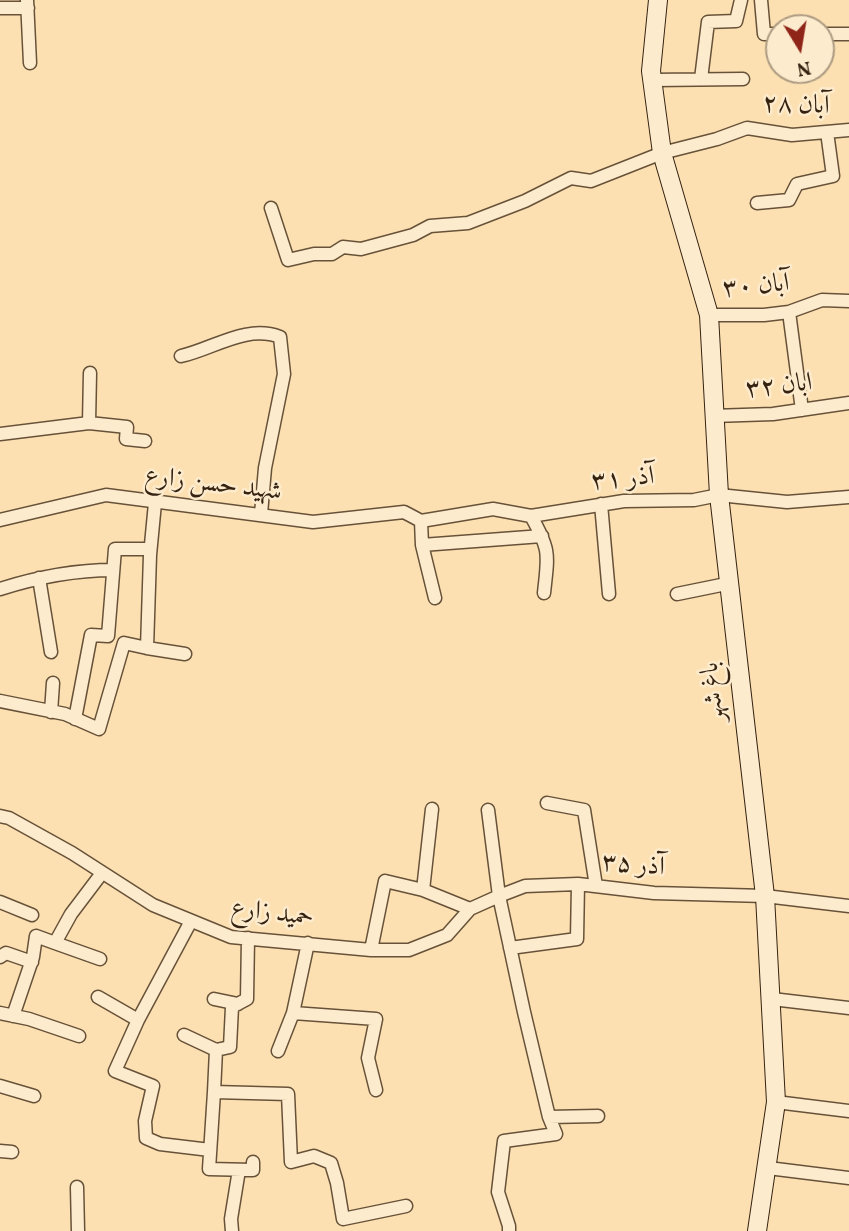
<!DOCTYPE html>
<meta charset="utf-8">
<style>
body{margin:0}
#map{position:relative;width:849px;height:1231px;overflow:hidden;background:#fce0b2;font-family:Vollkorn,serif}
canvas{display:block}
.north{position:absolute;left:765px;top:14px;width:70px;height:70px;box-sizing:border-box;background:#fdebcd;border:2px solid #ad9b82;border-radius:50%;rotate:169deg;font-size:19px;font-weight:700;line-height:28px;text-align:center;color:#352211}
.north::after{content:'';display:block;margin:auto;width:24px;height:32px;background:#8f2418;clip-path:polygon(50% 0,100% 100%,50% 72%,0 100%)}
</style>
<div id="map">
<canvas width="849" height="1231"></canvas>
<div class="north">N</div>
</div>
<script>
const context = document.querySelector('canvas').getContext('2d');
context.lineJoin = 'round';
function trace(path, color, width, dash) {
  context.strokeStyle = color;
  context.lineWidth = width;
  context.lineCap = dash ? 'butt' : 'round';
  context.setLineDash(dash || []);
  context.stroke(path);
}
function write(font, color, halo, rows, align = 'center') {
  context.font = font + ' Vollkorn,Amiri,serif';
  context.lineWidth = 5;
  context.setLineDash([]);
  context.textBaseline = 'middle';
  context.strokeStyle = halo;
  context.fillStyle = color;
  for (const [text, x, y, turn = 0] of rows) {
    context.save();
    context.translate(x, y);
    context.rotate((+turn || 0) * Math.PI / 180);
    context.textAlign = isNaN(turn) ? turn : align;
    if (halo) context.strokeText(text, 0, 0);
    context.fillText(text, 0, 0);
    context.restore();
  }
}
const minor = new Path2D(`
 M27 0 30 63
 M761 0 764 34H779
 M0 8H28
 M821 34H849
 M701 79 708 22 736 21 741 0
 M653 80 743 79
 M757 203 789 200 797 184 833 176 827 132
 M271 208 288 260 314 254H332L343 247 361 249 413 235 430 226 468 223 525 201 571 178 591 181 662 153 717 139 747 128 792 135 849 130
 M789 312 802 410
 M709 315H764L789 312 822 300 849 301
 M181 356C213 349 246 324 280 337L284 374 265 468 261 514
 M713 416 773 414 849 403
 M89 423 127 427 126 439 145 441
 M0 434 89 423 90 373
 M601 504 609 594
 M531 516 624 501 694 500 719 495 787 502 849 497
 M0 520 106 495 313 522 404 512 421 521
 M421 521 493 509 531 516C551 551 548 555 544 593
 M421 521 422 545 435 598
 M422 545 542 536
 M39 578 51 652
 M0 589C38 577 74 570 113 570
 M677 594 731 583
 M147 648 185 654
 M0 701 65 714 99 729 124 643 147 648 150 555 155 503
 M51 712 53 683
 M75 719 91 635 108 636 115 549H150
 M547 803 584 810 596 886
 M0 816 9 818 72 853 153 905 231 937 371 950H409L447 935 470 909 499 896 488 810
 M423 890 470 909
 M0 902 32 915
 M191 921 138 1020 115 1071 153 1086 145 1121 146 1138 160 1144 210 1150
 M248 938 247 999 232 1007 230 1047 216 1050 214 1092 288 1094 291 1162 314 1156 331 1163 337 1183 343 1219 406 1206
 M55 943 100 959
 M510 948 577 939 578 884
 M371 950 385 881 423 890 432 809
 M0 957 6 953 32 962
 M98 997 138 1020
 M214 999 238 1004
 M772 999 849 1008
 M0 1013 29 1019 79 1036
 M293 1013 376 1019 368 1058 376 1090
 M13 1016 33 957 36 936 55 943 71 914 102 873
 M184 1035 216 1050
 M278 1051 293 1013 308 943
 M0 1086 34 1096
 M214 1092 209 1169 253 1170V1162
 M776 1102 849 1111
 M549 1117 598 1116
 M0 1151 12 1152
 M768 1168 849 1178
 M77 1187 78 1231
 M232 1231 231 1219 239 1170
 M509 1231V1226L498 1192 504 1141 556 1134 549 1117 524 1012 499 896 525 886 578 884 654 893 765 896 849 906`);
const secondary = new Path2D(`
 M658 0 651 71 662 153 709 315 719 495 765 896 776 1102 757 1231`);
trace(minor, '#675239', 15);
trace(secondary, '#352211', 20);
trace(minor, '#fdebcd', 12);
trace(secondary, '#fdebcd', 18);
write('26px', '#352211', '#fdebcd', [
 ["آبان ۲۸",796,107,2],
 ["آبان ۳۰",756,288,-5],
 ["ابان ۳۲",779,388,-6],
 ["آذر ۳۱",623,481,-5],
 ["شهید حسن زارع",213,486,7],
 ["باغ شهر",715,692,-96],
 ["آذر ۳۵",633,867,5],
 ["حمید زارع",272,915,7]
]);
</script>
